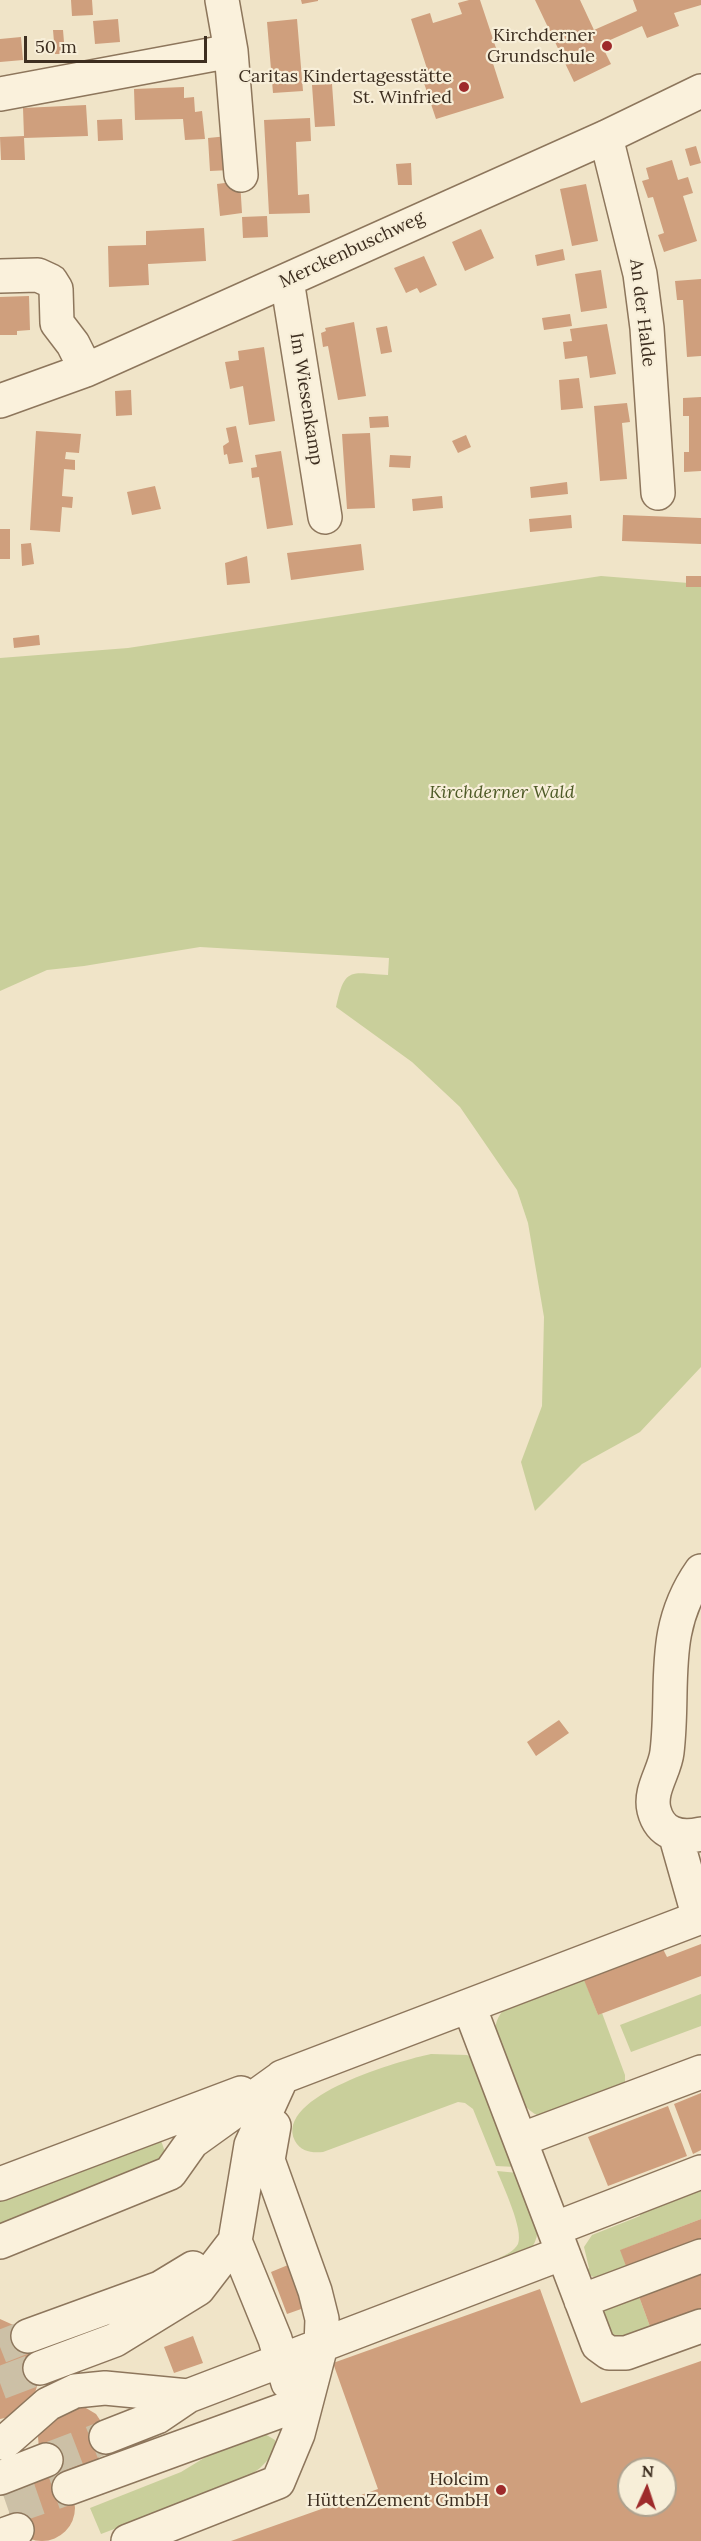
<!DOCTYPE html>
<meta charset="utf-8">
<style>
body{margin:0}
#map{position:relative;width:701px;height:2541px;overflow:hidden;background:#f0e4c8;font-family:Lora,serif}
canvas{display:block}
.north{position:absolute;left:617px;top:2457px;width:60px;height:60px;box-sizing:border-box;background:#f7eed8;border:2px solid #ada18e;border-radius:50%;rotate:3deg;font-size:16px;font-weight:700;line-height:24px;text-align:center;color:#3d2e20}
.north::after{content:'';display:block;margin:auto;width:21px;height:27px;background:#9e2a2b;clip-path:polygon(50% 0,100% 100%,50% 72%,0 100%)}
.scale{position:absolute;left:24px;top:36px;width:183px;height:27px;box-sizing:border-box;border:3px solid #3d2e20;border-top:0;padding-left:8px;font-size:18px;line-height:21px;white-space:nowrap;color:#3d2e20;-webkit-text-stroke:4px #f7eed8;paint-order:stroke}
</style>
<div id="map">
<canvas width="701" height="2541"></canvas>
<div class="north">N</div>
<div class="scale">50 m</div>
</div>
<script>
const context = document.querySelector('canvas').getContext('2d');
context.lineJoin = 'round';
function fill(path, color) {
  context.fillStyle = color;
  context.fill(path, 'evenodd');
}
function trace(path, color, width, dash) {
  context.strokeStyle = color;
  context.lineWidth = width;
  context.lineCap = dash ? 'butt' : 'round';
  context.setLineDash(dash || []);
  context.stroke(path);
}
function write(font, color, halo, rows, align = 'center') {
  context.font = font + ' Lora,serif';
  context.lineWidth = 4.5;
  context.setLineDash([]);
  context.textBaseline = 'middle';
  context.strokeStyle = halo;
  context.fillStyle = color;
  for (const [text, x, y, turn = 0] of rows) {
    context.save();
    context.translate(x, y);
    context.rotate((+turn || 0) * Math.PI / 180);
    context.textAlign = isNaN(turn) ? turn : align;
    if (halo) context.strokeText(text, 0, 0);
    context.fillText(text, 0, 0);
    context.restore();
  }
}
fill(new Path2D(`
 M601 576 701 584V1367L640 1432 582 1464 535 1511 521 1462 542 1406 544 1317 528 1223 517 1190 460 1107 412 1062 336 1007C345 966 350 973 388 975L389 958 200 947 84 966 47 970 0 991V658L128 648Z
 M583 1976 598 2015 602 2013 625 2075V2083L539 2116C512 2104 506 2064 496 2037 494 2024 497 2017 506 2007Z
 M701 1994V2026L631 2052 620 2025Z
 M431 2054 467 2055 479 2062 516 2167 496 2166 473 2109 465 2103 458 2102 323 2152C312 2153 301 2152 295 2141 273 2096 402 2060 431 2054Z
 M153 2139 161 2141C165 2150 166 2155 162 2164L0 2231V2197Z
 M497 2171 518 2173C527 2196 550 2229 529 2251 522 2259 512 2265 504 2272L499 2258C506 2255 514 2251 518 2244 524 2230 503 2186 497 2171Z
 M701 2187V2219L621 2250 627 2269C613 2275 598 2285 585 2271L589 2268 584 2247 592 2235 640 2216 638 2210Z
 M637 2291 652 2332 609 2339 601 2314 603 2307Z
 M265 2434 275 2440 277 2451 260 2468 244 2480 101 2534 90 2508 181 2472 209 2455Z`), '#c9cf9b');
fill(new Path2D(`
 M71 0H92L93 15 72 16Z
 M301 0H318V1L302 4Z
 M469 0H480L497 51 490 54 504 98 436 119 423 80 430 78 411 19 430 13 433 23 462 14 458 3Z
 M535 0H580L594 30 637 11 633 0H701V5L674 13 679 26 647 38 642 26 601 44 611 64 574 82Z
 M118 19 120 42 95 44 93 21Z
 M297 19 303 91 273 93 267 22Z
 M53 30H63L65 54H55Z
 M21 37 23 60 0 62V39Z
 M332 84 335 126 315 127 312 85Z
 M184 87V98L194 97 195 112 202 111 205 139 185 140 183 119 135 120 134 89Z
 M86 105 88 136 24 138 25 160H1L0 137 24 136 23 108Z
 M310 118 311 141 296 142 298 195 309 194 310 213 269 214 264 120Z
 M122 119 123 140 98 141 97 120Z
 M228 136 230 170 210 171 208 138Z
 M696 146 701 163 690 166 685 149Z
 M672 160 678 180 688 177 693 193 683 196 697 241 664 252 658 235 664 233 653 197 648 198 642 181 649 179 646 168Z
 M411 163 412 185H398L396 164Z
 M240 181 242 213 220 216 217 184Z
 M586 184 598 241 572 246 560 189Z
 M267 216 268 237 243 238 242 217Z
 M204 228 206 261 148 264 149 285 109 287 108 246 146 245V231Z
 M481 229 494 258 465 271 452 242Z
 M563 249 565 260 537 266 535 255Z
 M424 256 437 285 420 293 417 288 406 293 394 268Z
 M601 270 607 308 581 312 575 274Z
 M701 279V356L687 357 683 300H677L675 281Z
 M29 296 30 330 17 331V335H0V297Z
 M570 314 572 326 544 330 542 318Z
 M354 322 366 396 338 400 328 346 323 347 321 333 326 331 325 328Z
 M607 324 616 374 590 378 587 356 565 359 563 342 572 341 570 329Z
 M387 326 392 352 381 354 376 328Z
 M264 347 275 421 249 425 243 386 230 389 225 362 239 360 238 351Z
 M579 378 583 408 561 410 559 380Z
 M131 390 132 415 116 416 115 391Z
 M701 397V471L684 472V452H689V416H683V398Z
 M627 403 630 422 622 423 627 479 600 481 594 406Z
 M388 416 389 427 370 428 369 417Z
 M236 426 243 462 229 464 227 454 224 455 223 446 229 442 226 428Z
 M36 431 81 434 79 453 66 452 65 459 75 460V470L64 469 62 496 73 497 72 508 62 507 60 532 30 530Z
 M370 433 375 508 347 509 342 434Z
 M466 435 471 447 458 453 452 441Z
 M281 451 293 525 267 529 259 477 252 478 251 468 257 467 255 455Z
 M390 455 411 456 410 468 389 467Z
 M567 482 568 494 531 498 530 487Z
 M155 486 161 509 132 515 127 492Z
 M442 496 443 508 413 511 412 499Z
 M571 515 572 528 530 532 529 519Z
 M623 515 701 518V544L622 541Z
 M0 529H10V559H0Z
 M31 543 34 564 22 566 21 544Z
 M361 544 364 570 291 580 287 553Z
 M247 556 250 583 227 585 225 563Z
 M686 576H701V587H686Z
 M39 635 40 645 14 648 13 638Z
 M559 1720 569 1733 536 1756 527 1742Z
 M701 1944V1976L598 2015 584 1980 663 1949 667 1957Z
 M701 2093V2150L693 2154 674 2104Z
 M668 2106 687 2156 608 2186 588 2137Z
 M701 2219V2241L627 2269 620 2250Z
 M288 2265 304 2308 287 2314 271 2272Z
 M701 2268V2314L652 2332 637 2291Z
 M540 2289 581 2403 701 2361V2541H231L378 2489 333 2363ZM629 2469H665V2505H629Z
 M0 2319 20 2328 33 2341 39 2358 40 2376 35 2393 24 2408 10 2417 0 2419Z
 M193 2336 203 2363 174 2373 164 2347Z
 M76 2405 86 2408 96 2414 102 2423 105 2445 101 2455 94 2464 73 2473 62 2471 52 2466 39 2448 38 2437 40 2426Z
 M9 2508a33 33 0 1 1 66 0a33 33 0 1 1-66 0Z`), '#cf9f7d');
trace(new Path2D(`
 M0 2347 28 2336
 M0 2383 40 2368
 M46 2460 106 2437
 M8 2509 69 2488`), '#ccc0a6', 33, [33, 16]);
const minor = new Path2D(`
 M222 0 231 51 241 175
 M0 94 231 51
 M606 137 640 274 647 328 658 493
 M0 276 38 275 51 281 56 289 57 323 73 344 86 370
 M287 280 325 517
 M0 401 86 370 606 137 701 91
 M701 1571C659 1631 675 1685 667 1752 665 1771 649 1790 654 1810 660 1834 680 1839 701 1834
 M676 1837 699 1918
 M469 2006 598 2345 609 2353H626L701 2326
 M520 2140 701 2072
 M0 2184 241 2093
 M554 2229 701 2172
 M235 2241 275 2339 288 2383
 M0 2242 170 2173 192 2142 281 2078
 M581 2301 701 2256
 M28 2336 160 2288 193 2268
 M40 2368 115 2340 198 2289 235 2241 251 2145 282 2077 701 1917
 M106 2437 157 2417 188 2396
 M0 2443 7 2440 48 2404 75 2391 105 2388 188 2396 563 2253
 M0 2478 46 2460
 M69 2488 294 2406
 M0 2536 17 2530
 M128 2541 278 2482 298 2434 321 2346 322 2319 315 2291 268 2160 274 2126`);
trace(minor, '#8d765c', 36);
trace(minor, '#faf1dc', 33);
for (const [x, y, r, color] of [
 [607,46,6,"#9e2a2b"],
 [464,87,6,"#9e2a2b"],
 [501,2490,6,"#9e2a2b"]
]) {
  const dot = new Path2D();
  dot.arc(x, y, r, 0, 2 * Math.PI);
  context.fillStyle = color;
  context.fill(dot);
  trace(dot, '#f7eed8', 2);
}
write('18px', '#3d2e20', '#f7eed8', [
 ["Kirchderner",595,36],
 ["Grundschule",595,57],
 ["Caritas Kindertagesstätte",452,77],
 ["St. Winfried",452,98],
 ["Holcim",489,2480],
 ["HüttenZement GmbH",489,2501]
], 'right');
write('18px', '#3d2e20', '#f7eed8', [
 ["Merckenbuschweg",352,250,-25],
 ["An der Halde",642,313,83],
 ["Im Wiesenkamp",306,399,81]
]);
write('italic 18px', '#4d5a26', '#f7eed8', [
 ["Kirchderner Wald",502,793]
]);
</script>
